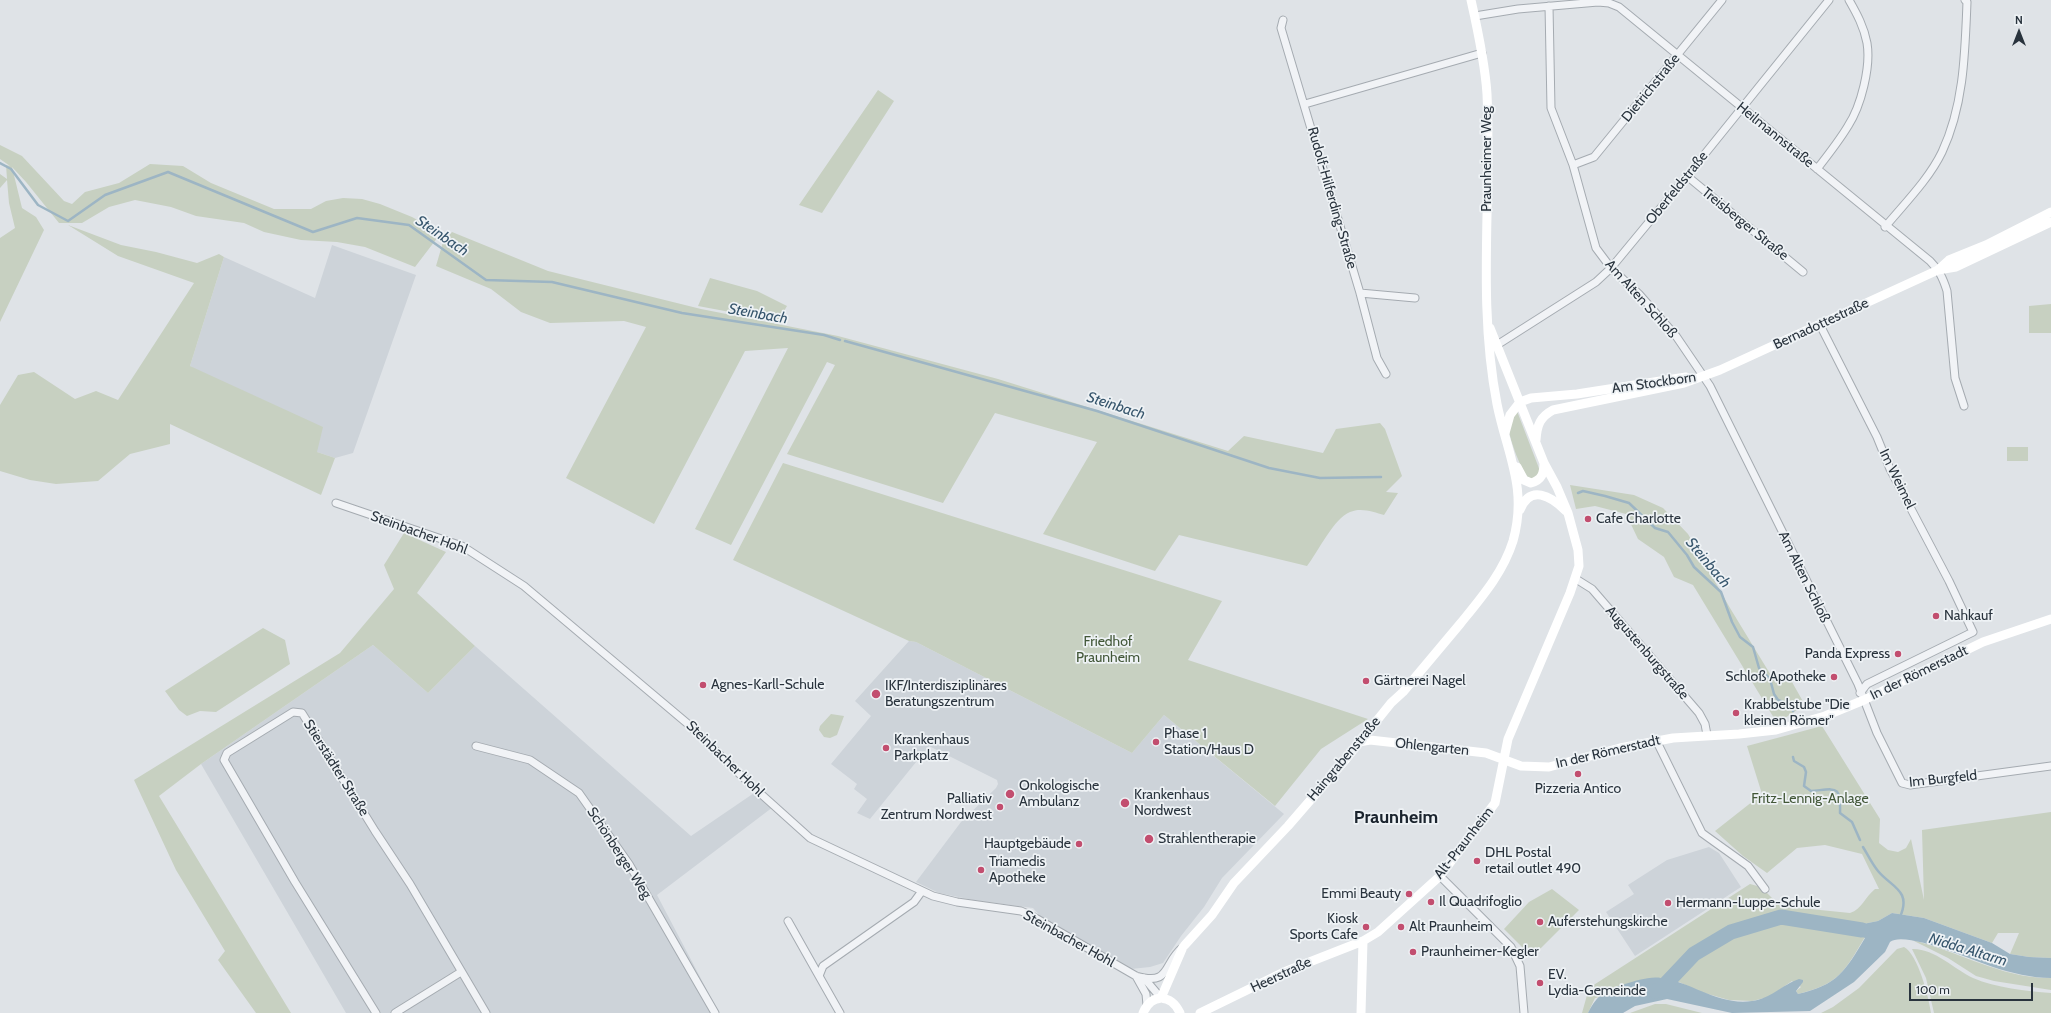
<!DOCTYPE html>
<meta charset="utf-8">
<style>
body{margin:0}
#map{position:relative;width:2051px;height:1013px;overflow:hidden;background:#dfe3e7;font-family:Cabin,sans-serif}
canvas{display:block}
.north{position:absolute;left:1999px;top:12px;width:40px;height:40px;-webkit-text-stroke:3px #eef2f5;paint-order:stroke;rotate:0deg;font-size:11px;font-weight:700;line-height:16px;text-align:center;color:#29333d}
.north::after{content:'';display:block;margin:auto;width:14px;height:18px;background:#29333d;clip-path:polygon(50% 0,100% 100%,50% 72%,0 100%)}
.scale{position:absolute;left:1909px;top:983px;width:124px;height:18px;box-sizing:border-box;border:2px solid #29333d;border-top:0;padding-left:5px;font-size:12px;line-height:14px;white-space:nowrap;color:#29333d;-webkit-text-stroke:3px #eef2f5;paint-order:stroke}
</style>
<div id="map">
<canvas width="2051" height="1013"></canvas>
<div class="north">N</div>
<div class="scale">100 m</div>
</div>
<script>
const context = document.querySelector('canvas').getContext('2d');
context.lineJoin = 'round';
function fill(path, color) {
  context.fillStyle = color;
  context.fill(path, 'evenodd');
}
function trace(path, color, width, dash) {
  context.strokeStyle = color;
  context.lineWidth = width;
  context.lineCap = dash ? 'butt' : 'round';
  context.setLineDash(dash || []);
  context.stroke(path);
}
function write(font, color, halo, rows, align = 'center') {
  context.font = font + ' Cabin,sans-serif';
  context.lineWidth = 3.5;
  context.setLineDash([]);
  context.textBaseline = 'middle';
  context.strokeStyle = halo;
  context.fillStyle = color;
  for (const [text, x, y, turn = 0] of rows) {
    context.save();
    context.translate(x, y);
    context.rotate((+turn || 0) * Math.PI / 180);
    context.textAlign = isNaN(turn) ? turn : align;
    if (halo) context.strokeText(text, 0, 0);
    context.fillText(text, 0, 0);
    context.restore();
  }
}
fill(new Path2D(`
 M332 245 416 275 353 453 335 458 317 452 190 366 224 257 315 298Z
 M909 641 916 642 1132 753 1164 715 1284 814 1222 878 1204 907 1181 936 1163 963 1150 967 1131 969 1044 920 1033 908 973 900 939 893 916 882 961 822 996 788 998 784 997 780 929 746 870 819 857 813 867 799 854 789 857 784 831 764 871 716 855 701Z
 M373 645 428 693 475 646 691 836 757 791 773 807 657 895 719 1013H346L201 764Z
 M1709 847 1719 853 1741 887 1635 956 1606 912 1634 894 1628 885 1667 860Z`), '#cdd3d9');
fill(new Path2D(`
 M878 90 894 101 822 213 799 205Z
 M0 145 22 156 64 201 72 204 85 192 119 183 150 164 183 166 211 183 274 209H311L326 201 343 198 362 199 380 204 412 217 441 233 415 267 365 247 337 242 301 240 264 232 244 223 196 216 171 207 135 200 109 207 82 223H59L26 182 12 167 22 208 36 217 44 230 0 322V238L15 228 9 203 7 180 0 188V174L7 179 6 165 10 166 0 159Z
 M68 225 121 245 156 252 197 263 219 254 224 257 190 366 323 427 317 452 335 458 321 495 170 424V444L130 454 98 481 56 484 30 480 0 471V405L18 375 34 372 75 399 96 391 118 400 194 283 118 256Z
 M452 232 548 271 701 309 838 336 998 379 1228 451 1244 436 1323 453 1336 429 1380 423 1385 429 1402 476 1386 492 1398 493 1384 515C1374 512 1361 507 1350 512 1334 518 1318 552 1307 566L1179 535 1155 571 1043 534 1097 442 995 413 943 503 787 454 835 365 827 362 731 545 695 529 788 348 745 351 654 524 566 478 646 327 624 321 550 323 521 312 491 289 436 266 443 242Z
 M710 278 757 291 787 306 778 321 698 306Z
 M2051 304V333H2029V306Z
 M1517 411 1540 471 1536 478 1529 479C1522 472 1509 439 1509 429 1510 422 1514 417 1517 411Z
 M2007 447H2028V461H2007Z
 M783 463 1222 601 1188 660 1368 719 1321 749 1275 806 1164 715 1132 753 916 642 909 641 733 560Z
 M1570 485 1634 495 1663 508 1688 534 1730 608 1775 682 1788 675 1805 705 1777 723 1693 585 1674 577 1664 557 1638 539 1626 514 1595 506 1576 509Z
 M404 533 446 552 417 593 475 646 428 693 373 645 201 764 159 796 291 1013H256L218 960 225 951 176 870 134 780 340 653 394 589 384 565Z
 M263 628 285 640 290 664 216 712 200 711 187 716 179 710 165 691Z
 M831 714 844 716 837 735 830 738 824 737 819 730 820 726Z
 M1822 726 1880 819 1879 843 1888 850 1898 852 1906 848 1911 839 1924 900 1922 830 2051 812V958L2029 957 2010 954 2019 933H1998L1992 943 1924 918 1892 913 1878 921 1843 928 1865 937C1844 972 1839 984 1798 994L1796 991 1801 987 1792 981 1769 997 1752 1001 1729 1000 1701 992 1679 982 1595 998 1588 1013H1582L1589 988 1750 884 1761 887 1780 906 1850 913C1862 909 1865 897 1875 889H1879L1862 854 1825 845 1797 848 1767 873 1743 856 1715 831 1762 794 1747 746Z
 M1552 889 1579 910 1532 957 1504 929 1529 902Z
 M1912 940C1958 951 2003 979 2051 978V990L1994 981 1976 976 1948 958Z
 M1904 947C1918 954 1929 998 1931 1013H1821L1833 1007 1859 988 1897 949Z
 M1912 949C1934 948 1954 969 1973 978 1996 988 2026 991 2051 993V1013H1934L1926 978Z
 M1655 1004H1666L1702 1013H1630Z`), '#c7d0c1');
fill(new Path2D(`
 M1892 913 1924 918 1992 943 2010 954 2029 957 2051 958V978C2032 978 2011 973 1993 967 1974 961 1905 930 1890 942L1885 952 1854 982 1810 1011 1732 1013 1667 999 1635 1006 1623 1013H1588C1598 994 1604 991 1625 984 1635 981 1650 976 1661 978 1692 982 1719 1006 1752 1001 1770 999 1782 985 1799 979L1803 980V982L1796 991 1798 994C1838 985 1845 971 1865 938L1843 928 1878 921Z`), '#9db5c4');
trace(new Path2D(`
 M0 163 11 169 38 205 68 221 105 195 168 172 313 232 357 218 409 225 486 280 552 282 682 313 824 335 840 340
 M845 341 1097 411 1269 468 1320 478 1381 477
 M1578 493 1583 491 1605 496 1629 503 1655 528 1668 532 1687 555 1694 567 1721 592 1732 622 1740 637 1753 647 1759 668 1770 679 1774 694 1778 700 1792 706 1793 711
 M1793 757 1794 761 1804 767 1806 772 1804 786 1811 791C1836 789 1841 784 1840 813L1852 822 1860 840
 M1863 847C1868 855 1872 864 1878 871 1891 887 1912 890 1900 917`), '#9db5c4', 2.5);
trace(new Path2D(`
 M1655 991 1660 990 1694 954 1731 932 1781 917 1862 930`), '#9db5c4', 15);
const street = new Path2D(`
 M1549 6 1551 108 1573 165 1596 248 1611 268 1639 294 1676 336 1710 386 1858 684 1877 733 1902 783 1910 785 2051 766
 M1475 16 1518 9 1598 2 1609 3 1619 7 1930 261C1939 270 1943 278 1947 291L1955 378 1964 406
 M1283 20 1281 28 1360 293 1377 358 1386 374
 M1305 104 1482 53
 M1573 165 1594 157 1722 0
 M1817 169C1828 155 1839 141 1848 126 1861 106 1871 67 1867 43 1864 27 1857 14 1849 0
 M1687 176 1803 272
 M1885 227C1905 203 1929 179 1942 152 1964 105 1965 53 1967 2L1965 0
 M1360 293 1415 298
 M1820 325 1877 437 1890 469 1949 581 1973 632 1867 684 1860 693
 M1497 345 1596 282 1611 268 1687 176 1829 0
 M336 503 462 546 524 586 688 724 751 785 810 838 933 896 957 902 1021 911 1032 916 1136 976C1172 986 1162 964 1183 947
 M1576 579 1592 589 1699 713 1705 724 1707 735
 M1656 740 1702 833 1748 866 1765 889
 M476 746 530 760 579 793 629 864 715 1013
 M1440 876 1511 947 1520 966 1524 1013
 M788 921 819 976
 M1136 976 1146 994 1147 1005
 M1144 978 1161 998
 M376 1013 295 882 224 760 227 753 293 712 302 713 375 831 410 884 486 1013
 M395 1013 461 972
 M840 1013 819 976 823 966 914 902 922 891`);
trace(street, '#a5abb1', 9);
trace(street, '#f1f3f6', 7);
trace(new Path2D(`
 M1938 270 1956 267 2051 222
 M1505 433 1510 415 1520 402 1531 398 1577 394 1686 377
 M1536 440C1537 425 1540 417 1553 410L1684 383 1720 370 1938 270 1949 260 1986 245 2051 212
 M1517 467 1524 480 1531 483C1542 480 1544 473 1544 463
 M1520 510C1530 484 1551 496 1566 511
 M1359 742 1370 740 1486 753 1521 766 1549 767 1620 748 1673 738 1739 734 1776 730 1825 716 1864 700 1983 642 2051 619
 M1161 998 1183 947 1212 915 1234 883 1288 826 1346 759 1391 703 1403 692C1422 669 1441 647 1460 624 1481 598 1503 573 1513 541 1528 488 1507 454 1497 404 1477 301 1492 198 1487 94 1485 63 1478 31 1471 0
 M1143 1013C1152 993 1171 994 1180 1013
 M1200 1013 1284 972 1363 941 1378 932 1440 876 1495 803 1508 739 1570 593 1579 566 1578 550 1568 513 1557 487 1544 463 1490 328
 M1361 1013 1363 941`), '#fff', 9);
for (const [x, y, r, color] of [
 [1588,519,4,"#c24e6f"],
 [1936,616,4,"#c24e6f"],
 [1898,654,4,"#c24e6f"],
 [1834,677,4,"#c24e6f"],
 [1366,681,4,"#c24e6f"],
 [703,685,4,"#c24e6f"],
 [876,694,5,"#c24e6f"],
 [1736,713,4,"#c24e6f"],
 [1156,742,4,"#c24e6f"],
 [886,748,4,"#c24e6f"],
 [1578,774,4,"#c24e6f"],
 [1010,794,5,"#c24e6f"],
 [1125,803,5,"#c24e6f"],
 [1000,807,4,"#c24e6f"],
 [1149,839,5,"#c24e6f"],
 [1079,844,4,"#c24e6f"],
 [1477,861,4,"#c24e6f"],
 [981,870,4,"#c24e6f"],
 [1409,894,4,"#c24e6f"],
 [1431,902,4,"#c24e6f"],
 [1668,903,4,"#c24e6f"],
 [1540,922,4,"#c24e6f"],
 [1366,927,4,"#c24e6f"],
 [1401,927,4,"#c24e6f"],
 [1413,952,4,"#c24e6f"],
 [1540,983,4,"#c24e6f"]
]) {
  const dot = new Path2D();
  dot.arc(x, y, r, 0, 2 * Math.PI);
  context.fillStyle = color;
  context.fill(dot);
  trace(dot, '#eef2f5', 1.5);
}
write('14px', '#29333d', '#eef2f5', [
 ["Dietrichstraße",1651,88,-51],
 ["Heilmannstraße",1775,135,39],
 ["Praunheimer Weg",1487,159,-90],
 ["Oberfeldstraße",1677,188,-51],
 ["Rudolf-Hilferding-Straße",1332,198,74],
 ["Treisberger Straße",1745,224,39],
 ["Am Alten Schloß",1641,299,48],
 ["Bernadottestraße",1821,324,-25],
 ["Am Stockborn",1654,383,-8],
 ["Im Weimel",1897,479,64],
 ["Steinbacher Hohl",419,533,20],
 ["Am Alten Schloß",1804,577,64],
 ["Augustenburgstraße",1647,653,49],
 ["In der Römerstadt",1919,673,-26],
 ["Ohlengarten",1432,747,6],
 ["In der Römerstadt",1608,752,-13],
 ["Steinbacher Hohl",725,759,44],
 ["Haingrabenstraße",1344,759,-50],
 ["Stierstädter Straße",336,768,58],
 ["Im Burgfeld",1943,779,-6],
 ["Alt-Praunheim",1464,843,-52],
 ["Schönberger Weg",619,853,57],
 ["Steinbacher Hohl",1069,939,29],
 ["Heerstraße",1281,975,-25]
]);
write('14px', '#29333d', '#eef2f5', [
 ["Cafe Charlotte",1596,519],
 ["Nahkauf",1944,616],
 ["Panda Express",1890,654,"right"],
 ["Schloß Apotheke",1826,677,"right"],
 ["Gärtnerei Nagel",1374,681],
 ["Agnes-Karll-Schule",711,685],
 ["IKF/Interdisziplinäres",885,686],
 ["Beratungszentrum",885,702],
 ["Krabbelstube \"Die",1744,705],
 ["kleinen Römer\"",1744,721],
 ["Phase 1",1164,734],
 ["Station/Haus D",1164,750],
 ["Krankenhaus",894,740],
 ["Parkplatz",894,756],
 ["Onkologische",1019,786],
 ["Ambulanz",1019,802],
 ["Pizzeria Antico",1578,789,"center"],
 ["Krankenhaus",1134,795],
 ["Nordwest",1134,811],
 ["Palliativ",992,799,"right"],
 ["Zentrum Nordwest",992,815,"right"],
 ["Strahlentherapie",1158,839],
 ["Hauptgebäude",1071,844,"right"],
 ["DHL Postal",1485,853],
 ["retail outlet 490",1485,869],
 ["Triamedis",989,862],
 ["Apotheke",989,878],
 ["Emmi Beauty",1401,894,"right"],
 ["Il Quadrifoglio",1439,902],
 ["Hermann-Luppe-Schule",1676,903],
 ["Kiosk",1358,919,"right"],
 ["Sports Cafe",1358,935,"right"],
 ["Auferstehungskirche",1548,922],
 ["Alt Praunheim",1409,927],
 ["Praunheimer-Kegler",1421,952],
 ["EV.",1548,975],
 ["Lydia-Gemeinde",1548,991]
], 'left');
write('14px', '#425738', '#eef2f5', [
 ["Friedhof",1108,642],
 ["Praunheim",1108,658],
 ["Fritz-Lennig-Anlage",1810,799]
]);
write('italic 15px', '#37566d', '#eef2f5', [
 ["Steinbach",442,236,34],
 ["Steinbach",758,314,10],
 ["Steinbach",1116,406,18],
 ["Steinbach",1708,563,50],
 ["Nidda Altarm",1968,950,17]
]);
write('bold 18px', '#1b242e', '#eef2f5', [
 ["Praunheim",1396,818]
]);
</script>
